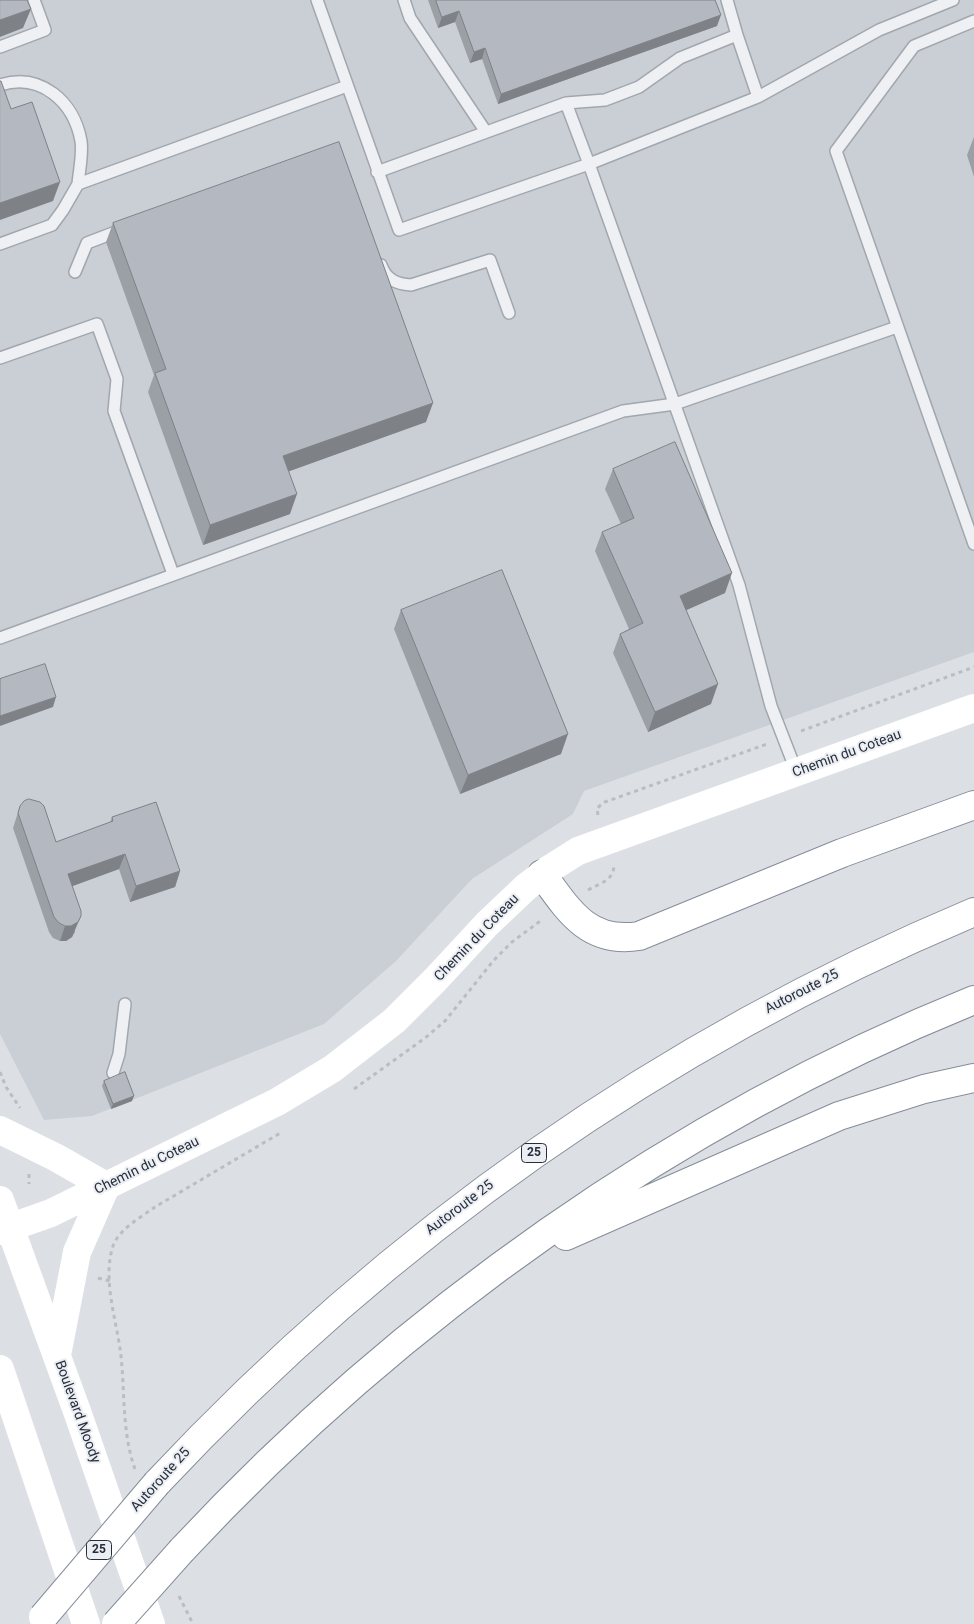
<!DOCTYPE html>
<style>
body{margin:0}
canvas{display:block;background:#dce0e5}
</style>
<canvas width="974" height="1624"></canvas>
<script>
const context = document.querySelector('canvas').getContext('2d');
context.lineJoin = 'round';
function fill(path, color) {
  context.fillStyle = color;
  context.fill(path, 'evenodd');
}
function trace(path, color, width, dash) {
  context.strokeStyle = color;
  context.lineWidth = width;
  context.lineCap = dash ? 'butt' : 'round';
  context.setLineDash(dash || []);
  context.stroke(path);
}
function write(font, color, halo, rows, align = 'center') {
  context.font = font + ' Roboto,sans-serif';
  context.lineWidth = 4;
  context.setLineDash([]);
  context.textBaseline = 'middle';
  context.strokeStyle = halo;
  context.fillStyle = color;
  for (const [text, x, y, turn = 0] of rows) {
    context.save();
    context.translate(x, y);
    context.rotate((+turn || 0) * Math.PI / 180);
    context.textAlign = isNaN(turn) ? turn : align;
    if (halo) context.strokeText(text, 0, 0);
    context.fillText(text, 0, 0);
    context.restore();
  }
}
fill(new Path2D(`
 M0 0H974V652L584 791 573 814 472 879 396 961 324 1024 92 1116 44 1120 0 1034Z`), '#cacfd6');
const lane = new Path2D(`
 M317 0 399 230 589 164 758 97 737 35 680 58 639 87 605 100 566 103 377 172
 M404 0 410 18 486 132
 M727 0 737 35
 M974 21 914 46 836 151 974 544
 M0 47 45 30 34 0
 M0 85C41 72 74 102 81 141 83 155 79 171 78 184
 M758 97 879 30 953 0
 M566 103 589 164 739 585 771 706 797 773
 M0 244 52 225 63 210 78 184 347 86
 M381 265C386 280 397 284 411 285L490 260 509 313
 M75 272 87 243 121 230
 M0 358 97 324 117 379 114 411 173 574
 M0 638 623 411 675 404 897 327
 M113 1073 119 1054 125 1004`);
const highway = new Path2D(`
 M542 874C568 910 588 944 639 936L842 853 974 805
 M566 1236 839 1116 924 1089 974 1078
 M157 1483C390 1234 659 1044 974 912
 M182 1550C401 1315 676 1120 974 1000`);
trace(lane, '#a2a7ae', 14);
trace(highway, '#858d9a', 30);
trace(new Path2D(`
 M801 731 974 667
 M598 815 597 808 605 802 767 744
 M588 890C600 883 613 881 614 866
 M0 1072 6 1087 20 1108
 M354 1089 425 1038 445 1021 494 960 512 942 543 919
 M29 1174V1184
 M98 1278 110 1281
 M135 1469C122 1433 125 1394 121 1356 117 1321 103 1284 112 1249 117 1230 140 1218 155 1207L282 1132
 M179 1596 193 1624`), '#babec4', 3, [4, 4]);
trace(lane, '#eef0f4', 11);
trace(new Path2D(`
 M0 1130 55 1157 106 1186
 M0 1200 78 1414 151 1624
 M0 1231 51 1213 277 1102 332 1069 394 1021 436 979 487 924 526 887 551 868 578 851 974 708
 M57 1355 77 1252 106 1186
 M0 1369 86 1624`), '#fff', 28);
trace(highway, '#fff', 28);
const highwayBridge = new Path2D(`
 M43 1617 157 1483
 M116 1624 182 1550`);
trace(highwayBridge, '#858d9a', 30, []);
trace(highwayBridge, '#fff', 28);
fill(new Path2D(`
 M428 0H715L717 26 498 104 482 59 470 63 455 22 438 28Z
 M974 137V177L967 155Z
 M113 223 426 422 289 471 290 514 203 545 148 392 154 375 106 242Z
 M613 469 725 593 686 610 711 704 648 732 613 653 620 634 629 629 595 551 602 532 621 524 605 489Z
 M401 610 561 754 460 794 394 629Z
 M20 806 56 842 110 823 112 817 180 871 175 887 130 902 119 869 72 886 75 932 72 937 66 941H60L53 938 49 932 13 828Z
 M104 1081 132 1101 111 1109 102 1086Z`), '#9b9fa6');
fill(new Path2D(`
 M31 9 23 28 0 37V20Z
 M459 11 455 22 438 28 442 17Z
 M721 15 717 26 498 104 501 94Z
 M485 48 482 59 470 63 474 52Z
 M60 182 53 201 0 220V203Z
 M433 403 426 422 276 476 283 456Z
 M297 494 290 514 203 545 210 525Z
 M732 573 725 593 673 616 680 596Z
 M718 684 711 704 648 732 655 712Z
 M56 697 53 707 0 726V716Z
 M568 734 561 754 460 794 468 775Z
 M125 854 119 869 62 890 68 874Z
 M180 871 175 887 130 902 136 886Z
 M81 916 72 937 66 941H60L65 926Z
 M134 1096 132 1101 111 1109 113 1104Z`), '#7e8287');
const building = new Path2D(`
 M0 0H27L31 9 0 20Z
 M436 0H715L721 15 501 94 485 48 474 52 459 11 442 17Z
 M0 81H1L11 109 32 102 60 182 0 203Z
 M339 142 433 403 283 456 297 494 210 525 155 373 166 369 113 223Z
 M675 442 732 573 680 596 718 684 655 712 620 634 643 623 602 532 634 518 613 469Z
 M502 570 568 734 468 775 401 610Z
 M45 664 56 697 0 716V679Z
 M29 799 40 802 44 806 56 842 113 821 112 817 156 802 180 871 136 886 125 854 68 874 81 911V916L78 922 71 926H65L59 923 54 917 18 813 20 806 24 801Z
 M125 1072 134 1096 113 1104 104 1081Z`);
fill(building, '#b4b9c1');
trace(building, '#7e8287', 1);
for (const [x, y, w] of [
 [534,1153,25],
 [99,1550,25]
]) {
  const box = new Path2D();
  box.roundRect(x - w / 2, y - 9.5, w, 19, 4);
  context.fillStyle = '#ebeef3';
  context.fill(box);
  trace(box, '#272e3a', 1);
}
write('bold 12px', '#272e3a', null, [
 ["25",534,1153],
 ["25",99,1550]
]);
write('14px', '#272e3a', '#ebeef3', [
 ["Chemin du Coteau",847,754,-20],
 ["Chemin du Coteau",477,938,-46],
 ["Autoroute 25",802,992,-27],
 ["Chemin du Coteau",147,1166,-26],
 ["Autoroute 25",460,1208,-37],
 ["Boulevard Moody",77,1412,70],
 ["Autoroute 25",161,1480,-48]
]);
</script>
